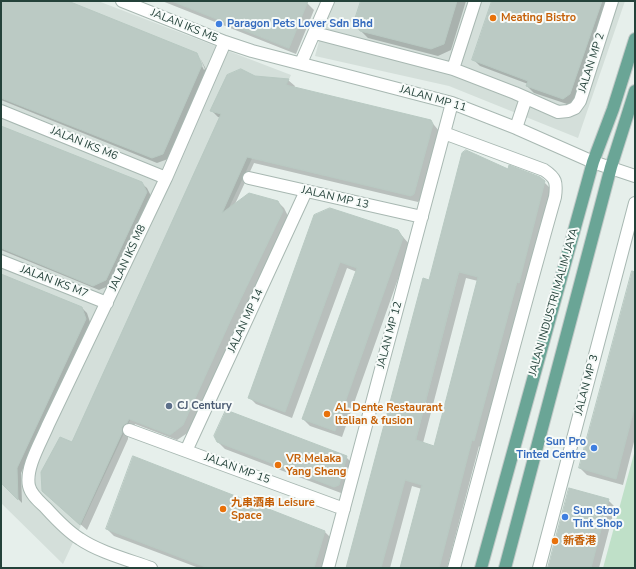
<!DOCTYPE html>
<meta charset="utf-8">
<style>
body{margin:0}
#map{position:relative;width:636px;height:569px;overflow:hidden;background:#e6efeb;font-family:"Nunito Sans",sans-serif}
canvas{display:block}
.frame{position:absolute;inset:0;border:2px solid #24423a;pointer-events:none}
</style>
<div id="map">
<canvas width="636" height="569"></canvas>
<div class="frame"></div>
</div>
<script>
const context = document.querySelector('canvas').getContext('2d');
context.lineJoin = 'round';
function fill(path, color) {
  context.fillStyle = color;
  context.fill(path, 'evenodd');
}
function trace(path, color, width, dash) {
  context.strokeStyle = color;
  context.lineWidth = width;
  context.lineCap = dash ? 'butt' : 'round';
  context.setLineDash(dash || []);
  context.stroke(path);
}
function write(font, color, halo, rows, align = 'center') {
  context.font = font + ' "Nunito Sans","Noto Sans SC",sans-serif';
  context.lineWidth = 4;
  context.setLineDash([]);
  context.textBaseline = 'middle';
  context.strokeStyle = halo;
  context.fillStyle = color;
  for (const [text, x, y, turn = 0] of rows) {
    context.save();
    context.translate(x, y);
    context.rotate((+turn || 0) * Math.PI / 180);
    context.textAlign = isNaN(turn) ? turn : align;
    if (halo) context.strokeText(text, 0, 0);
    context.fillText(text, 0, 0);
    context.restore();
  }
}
fill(new Path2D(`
 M1 1H98L291 75 63 564 1 503Z
 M330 1H625L578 138 449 86 315 56Z`), '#d4dfda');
fill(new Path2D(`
 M635 450V568H603Z`), '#bfe0c8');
fill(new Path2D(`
 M1 1H65L196 54 198 56H197L204 70 205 69 200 58 207 71 168 159 157 163 1 100Z
 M162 1H308L307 3 314 10 296 54Z
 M362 1H466L451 50 438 56 368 38 361 31Z
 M493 1H611L577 101 570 105 534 93 527 86 528 84 480 66 473 59Z
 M255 77 288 80 295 86 294 88 430 120 439 131 420 200 418 202 254 163 235 204 277 201 284 208 289 218 238 323 189 432 177 440 135 424 133 429 128 433V439L87 530 50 497 221 118 218 117 212 111Z
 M1 127 141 183 147 188 152 198 111 285 99 290 1 250Z
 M509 170 540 178 551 189 480 447 479 446 447 568H401L422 489 412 486 390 568H346L430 281ZM466 278 478 281 435 447 423 443Z
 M315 216 397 230 410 245 342 437 310 426 303 419 357 272 347 268 292 418 256 404 249 397Z
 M1 275 82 308 87 313 91 325 21 473 22 503 1 481Z
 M635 279V438L623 485 587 475 580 468Z
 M218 442 346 457 353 464 345 491 341 493 225 449Z
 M133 458 325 532 332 539 323 568H199L114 536 107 529Z
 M608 500 615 507 599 568H549Z`), '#0003');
const building = new Path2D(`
 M1 1H68L197 53 202 65 163 154 152 158 1 98Z
 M172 1H308L289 48Z
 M361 1H457L444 44 431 49 360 31 354 22Z
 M492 1H602L570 94 563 99 526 86 528 81 472 60Z
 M241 69 255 76 289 79 286 85 431 120 433 124 414 194 411 196 247 157 222 213 249 193 278 201 283 211 232 317 183 425 170 435 129 419 127 423 122 427V433L80 525 42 491 41 472 60 437 72 442 221 114 210 111 227 75Z
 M1 126 142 182 147 192 106 280 93 286 1 248Z
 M466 150 508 169 509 165 540 177 545 181 519 283 517 282 474 441 472 440 439 568H400L422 485 405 480 381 568H346L423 278 429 280 462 153ZM459 272 478 277 434 446 416 440Z
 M330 208 398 230 403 238 335 431 302 419 357 268 340 262 285 412 248 398 314 215Z
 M632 271 635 272V405L616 479 579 468Z
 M1 274 82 307 86 319 17 468 18 500 1 483Z
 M226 410 347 456 339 485 334 487 217 442 214 436Z
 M133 456 325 531 314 568H208L106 529Z
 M569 488 609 499 591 568H548Z`);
fill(building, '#bbcac4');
trace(building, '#b8c9c2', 1);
const minor = new Path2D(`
 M122 1 225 42 252 51 452 103 516 128 593 162 635 176
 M315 33 453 69 515 93 558 112 568 111 575 108 580 101 612 1
 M301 63 328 1
 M453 69 475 1
 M1 111 166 178
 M516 128 526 98
 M444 133 544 170C556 178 557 182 555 197 520 320 488 444 454 568
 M249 178 422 217
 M1 261 107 303
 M129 430 344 509
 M186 451 306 191
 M151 568C129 560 99 552 80 539 67 531 56 519 46 508 40 502 31 495 29 486 25 468 41 442 48 425L166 178 225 42
 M328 568 452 103
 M539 568 635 203`);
const major = new Path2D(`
 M481 568 593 162 613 109 635 39
 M505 568 611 167 635 91`);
trace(minor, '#a8b8b2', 14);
trace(major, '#c2cac8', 14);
trace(minor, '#fff', 12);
trace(major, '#6aa596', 12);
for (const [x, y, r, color] of [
 [493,18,4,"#e8710a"],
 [219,24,4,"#3f7fe0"],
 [169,406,4,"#5c6f8a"],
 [327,414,4,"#e8710a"],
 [594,448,4,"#3f7fe0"],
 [278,465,4,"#e8710a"],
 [223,509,4,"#e8710a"],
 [565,517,4,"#3f7fe0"],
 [555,541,4,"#e8710a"]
]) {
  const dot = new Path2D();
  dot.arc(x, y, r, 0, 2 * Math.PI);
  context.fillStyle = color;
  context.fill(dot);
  trace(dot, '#f7fbf9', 1.5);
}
write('bold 11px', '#c56008', '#f7fbf9', [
 ["Meating Bistro",501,18],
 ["AL Dente Restaurant",335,408],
 ["ltalian & fusion",335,421],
 ["VR Melaka",286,459],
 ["Yang Sheng",286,472],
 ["九串酒串 Leisure",231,503],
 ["Space",231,516],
 ["新香港",563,541]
], 'left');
write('bold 11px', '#366cbe', '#f7fbf9', [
 ["Paragon Pets Lover Sdn Bhd",227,24],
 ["Sun Pro",586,442,"right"],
 ["Tinted Centre",586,455,"right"],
 ["Sun Stop",573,511],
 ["Tint Shop",573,524]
], 'left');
write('11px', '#24423a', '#f7fbf9', [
 ["JALAN IKS M5",184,26,22],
 ["JALAN MP 2",592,63,-72],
 ["JALAN MP 11",433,99,16],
 ["JALAN IKS M6",84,144,22],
 ["JALAN MP 13",335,198,13],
 ["JALAN IKS M8",128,258,-65],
 ["JALAN IKS M7",54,282,21],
 ["JALAN INDUSTRI MALIM JAYA",554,302,-74],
 ["JALAN MP 14",246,321,-65],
 ["JALAN MP 12",390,335,-75],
 ["JALAN MP 3",587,385,-75],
 ["JALAN MP 15",237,469,20]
]);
write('bold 11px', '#4e5e75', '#f7fbf9', [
 ["CJ Century",177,406]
], 'left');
</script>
